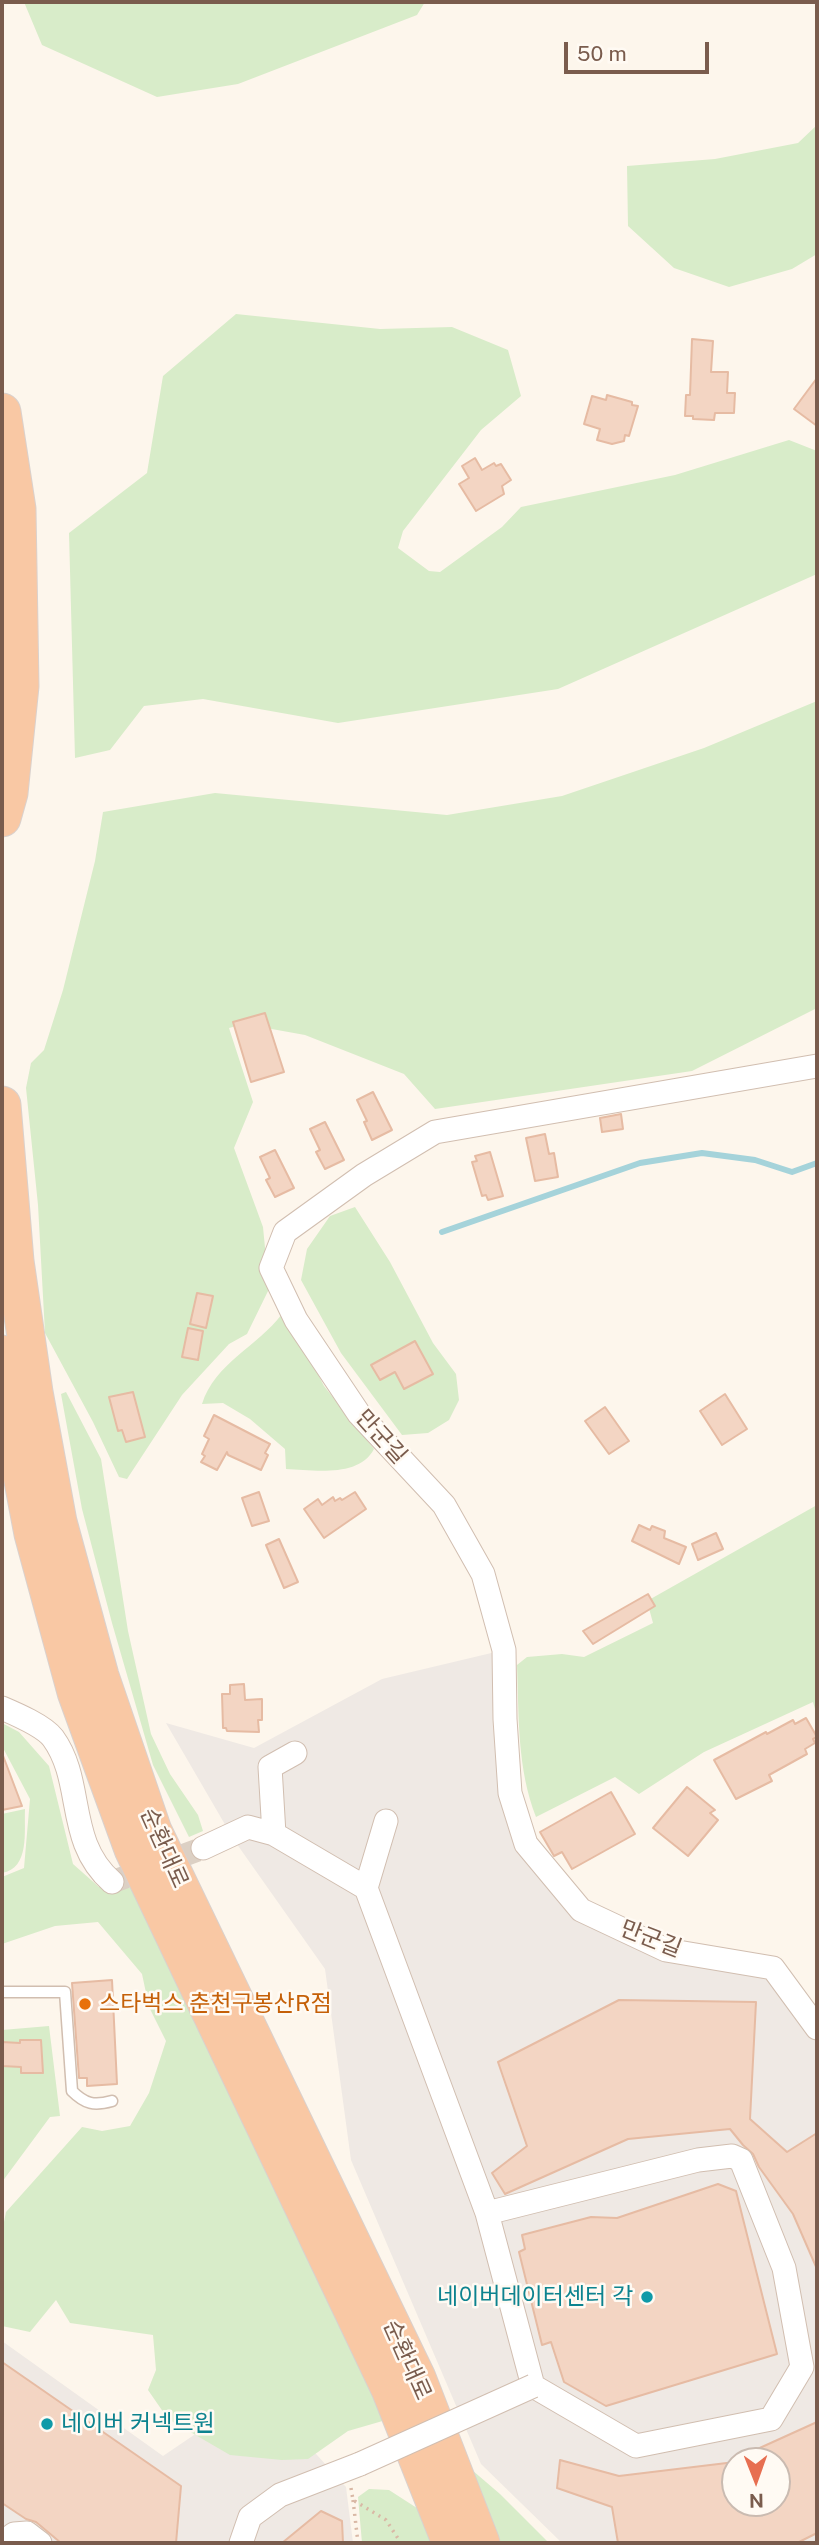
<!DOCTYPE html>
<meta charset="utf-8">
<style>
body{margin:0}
#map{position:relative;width:819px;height:2545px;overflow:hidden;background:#fdf6ec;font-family:"Public Sans",sans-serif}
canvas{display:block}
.frame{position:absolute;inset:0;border:4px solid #7a5c4d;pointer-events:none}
.north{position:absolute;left:721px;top:2447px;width:70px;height:70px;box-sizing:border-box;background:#fffaf3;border:2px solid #cabbb1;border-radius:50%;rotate:179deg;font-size:19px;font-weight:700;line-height:28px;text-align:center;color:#7a5c4d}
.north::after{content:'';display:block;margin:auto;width:24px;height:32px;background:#e76f51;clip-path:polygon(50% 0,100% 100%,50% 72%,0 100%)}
.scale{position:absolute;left:564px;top:42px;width:145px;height:32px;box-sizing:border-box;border:4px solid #7a5c4d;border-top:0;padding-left:9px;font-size:21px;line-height:24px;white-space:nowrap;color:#7a5c4d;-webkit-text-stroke:5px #fffaf3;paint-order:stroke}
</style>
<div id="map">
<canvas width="819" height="2545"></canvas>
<div class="frame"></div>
<div class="north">N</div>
<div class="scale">50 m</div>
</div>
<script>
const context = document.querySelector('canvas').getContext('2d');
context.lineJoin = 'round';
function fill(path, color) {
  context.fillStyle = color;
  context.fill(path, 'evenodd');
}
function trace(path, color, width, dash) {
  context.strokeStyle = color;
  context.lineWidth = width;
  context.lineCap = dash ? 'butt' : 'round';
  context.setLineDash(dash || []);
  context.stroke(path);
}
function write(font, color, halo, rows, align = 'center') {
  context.font = font + ' "Public Sans","Noto Sans KR",sans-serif';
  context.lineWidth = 5;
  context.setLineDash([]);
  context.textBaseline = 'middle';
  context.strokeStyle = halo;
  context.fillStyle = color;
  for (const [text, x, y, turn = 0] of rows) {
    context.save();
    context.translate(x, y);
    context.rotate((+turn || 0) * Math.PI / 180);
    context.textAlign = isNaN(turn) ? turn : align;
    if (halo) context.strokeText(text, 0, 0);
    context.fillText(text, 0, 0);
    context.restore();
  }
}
fill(new Path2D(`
 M504 1650 526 1844 581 1909 666 1950 773 1968 817 2028V2543H562L481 2464 351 2160 325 1969 234 1840 166 1723 254 1748 382 1679ZM735 2461H777V2503H735Z
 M2 2341 163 2456 259 2391 346 2487 353 2543H2Z`), '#efe9e4');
fill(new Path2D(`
 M24 2H425L417 15 238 84 157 97 42 45Z
 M817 125V254L792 269 729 287 674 268 628 226 627 166 715 159 798 143Z
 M236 314 380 329 452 327 508 350 521 396 481 430 403 531 398 548 429 571 440 572 502 527 521 507 675 475 789 440 817 451V574L558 689 338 723 203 699 144 706 110 750 75 758 69 533 147 473 163 376Z
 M817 701V1008L692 1071 435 1109 404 1074 305 1035 244 1024 229 1028 253 1102 234 1148 263 1227 269 1289 247 1334 229 1344 182 1395 127 1479 119 1477 93 1422 45 1333 38 1205 26 1088 31 1063 44 1050 63 990 95 861 103 812 215 793 447 815 562 796 704 748Z
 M355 1207 390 1262 433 1343 456 1374 459 1400 449 1420 428 1433 402 1435 341 1353 301 1280 307 1249 330 1216Z
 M282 1314 296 1331 324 1386 374 1449C359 1478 313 1470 286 1469L285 1449 250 1419 223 1403 202 1404C215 1363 257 1347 282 1314Z
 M66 1392 101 1459 128 1631 151 1734 170 1774 198 1815 203 1831 189 1837 153 1765 112 1623 82 1509 61 1394Z
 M817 1505V1716L813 1702 704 1752 639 1794 615 1777 536 1817C517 1768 519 1717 517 1665L527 1657 562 1654 584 1657 653 1623 647 1601Z
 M2 1723 19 1732 49 1766 73 1864 99 1887 136 1888 386 2420 348 2431 308 2459 282 2460 230 2455 168 2419 148 2390 156 2370 153 2335 70 2323 56 2300 30 2332 2 2326V2232L6 2212 82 2127 102 2131 130 2126 149 2093 166 2041 149 2007 142 1974 98 1922 55 1926 2 1944V1877L24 1868 30 1799 2 1746Z
 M25 1809C24 1832 30 1868 2 1873V1814Z
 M49 2026 60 2116 50 2117 2 2182V2030Z
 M472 2470 500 2494 549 2543H497Z
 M369 2489 389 2490 420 2510 435 2543H362L358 2497Z`), '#d8ecc9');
trace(new Path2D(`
 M442 1232 640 1163 702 1153 755 1160 792 1172 817 1163`), '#a5d3da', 6);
const building = new Path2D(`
 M692 339 713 341 711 372H728L727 393H735L734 413H715L714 420 693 419V416H685L686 395H690Z
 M817 378V426L794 409Z
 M607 395 632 402V405L638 406 629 436 625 435 624 441 612 444 597 440 600 429 584 424 592 396 606 400Z
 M475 458 482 470 494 463 496 466 501 464 511 480 502 486 504 494 476 511 459 484 469 478 462 466Z
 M265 1013 284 1072 251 1082 233 1022Z
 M373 1092 392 1130 372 1140 364 1122 367 1121 357 1100Z
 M621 1114 623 1129 602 1132 600 1118Z
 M325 1122 344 1160 325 1169 316 1152 320 1150 310 1129Z
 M545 1134 549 1154 554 1153 558 1177 535 1181 526 1138Z
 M275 1150 294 1188 275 1197 266 1180 270 1178 260 1157Z
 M490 1152 503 1196 488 1200 486 1195 482 1196 472 1162 477 1161 475 1156Z
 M197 1293 213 1296 206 1328 190 1324Z
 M188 1328 203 1331 198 1360 182 1357Z
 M415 1341 433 1374 404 1389 395 1372 380 1380 371 1365Z
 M133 1392 145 1437 126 1442 122 1430 118 1431 109 1397Z
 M725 1394 747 1429 722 1445 700 1411Z
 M605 1407 629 1441 609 1454 585 1421Z
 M214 1415 270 1444 265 1453 268 1455 261 1470 228 1455 227 1452 217 1470 201 1462 205 1456 202 1454 209 1439 204 1436Z
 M259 1492 269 1521 252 1526 242 1498Z
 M355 1492 366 1509 324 1538 304 1509 318 1499 322 1505 333 1497 335 1501 340 1498 342 1500Z
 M639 1525 650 1530 652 1526 665 1531 664 1538 686 1547 679 1564 632 1541Z
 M716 1533 723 1549 698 1560 692 1544Z
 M279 1539 298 1582 284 1588 266 1545Z
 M648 1594 655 1606 593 1644 583 1631Z
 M244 1684 245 1700 262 1699V1720H258L259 1732 227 1731 226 1728H223L222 1694H230V1685Z
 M806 1718 817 1737 813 1739 815 1743 805 1749 807 1754 769 1775 772 1781 736 1799 714 1760 766 1732 767 1734 793 1720 795 1724Z
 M2 1753 22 1806 2 1810Z
 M687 1787 715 1810 710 1813 718 1820 688 1856 653 1828Z
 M611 1792 635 1834 572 1869 562 1852 554 1856 540 1832Z
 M112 1980 117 2084 87 2086V2078H79L72 1983Z
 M619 2000 756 2002 750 2119 787 2152 817 2133V2269L793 2214 759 2167 753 2154 743 2145 730 2129 628 2139 505 2194 492 2173 527 2146 498 2062Z
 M20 2040H41L43 2073H21V2067L2 2066V2042L20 2043Z
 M718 2184 736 2191 777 2354 606 2406 564 2382 551 2342 542 2345 519 2252 525 2249 522 2235 591 2217 617 2218Z
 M2 2362 181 2486 176 2543H61L36 2522 26 2519 2 2503Z
 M817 2422V2533L797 2543H618L612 2507 557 2488 560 2460 619 2476 735 2462V2503H777V2461H731Z
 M321 2511 342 2521 343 2543H282Z`);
fill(building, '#f3d5c3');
trace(building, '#e6bba3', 2);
trace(new Path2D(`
 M112 1882 203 1848`), '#dcd0c4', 23, [23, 11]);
const service = new Path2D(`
 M2 1992H65L72 2091C85 2104 94 2106 112 2101`);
const minor = new Path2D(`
 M817 1066 435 1132 364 1175 285 1232 271 1268 296 1320 359 1414 444 1505 483 1574 504 1650 505 1719 510 1793 526 1844 581 1910 666 1950 773 1968 817 2028
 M2 1708C16 1714 44 1726 53 1738 85 1782 65 1841 112 1882
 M295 1753 270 1767 274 1834 366 1888 487 2213
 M203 1848 248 1827 274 1834
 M366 1888 386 1821
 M732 2156 741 2160 784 2268 802 2367 771 2419 636 2446 533 2386 487 2213 698 2160Z
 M2 2543 14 2534 27 2533 40 2543
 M241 2543 250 2517 280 2495 360 2464`);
const trunk = new Path2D(`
 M2 412 17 509 20 686 9 793 2 818
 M2 1105 15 1261 34 1392 58 1522 100 1676 153 1831 417 2378 481 2543
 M2 1354 7 1396 33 1534 76 1692 133 1849 390 2389 451 2543`);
trace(service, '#d1beb0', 13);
trace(minor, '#d1beb0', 25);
trace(trunk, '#dad1cd', 39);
trace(new Path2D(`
 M351 2488 353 2500 386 2520 401 2543
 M353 2500 358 2543`), '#d9b8a5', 3.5, [2, 5]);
trace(service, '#fff', 10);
trace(minor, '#fff', 23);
trace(trunk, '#f9c8a4', 37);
const minorBridge = new Path2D(`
 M360 2464 533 2386`);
trace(minorBridge, '#d1beb0', 25, []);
trace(minorBridge, '#fff', 23);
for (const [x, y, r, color] of [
 [85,2004,7,"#e8710a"],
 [647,2297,7,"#0f9aa8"],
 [47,2424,7,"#0f9aa8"]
]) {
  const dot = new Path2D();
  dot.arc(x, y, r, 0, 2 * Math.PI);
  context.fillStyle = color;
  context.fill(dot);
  trace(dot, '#fffaf3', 2.5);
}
write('23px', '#7a5c4d', '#fffaf3', [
 ["만군길",381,1437,48],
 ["순환대로",164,1848,66],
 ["만군길",651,1939,21],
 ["순환대로",407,2360,66]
]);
write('23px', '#c56008', '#fffaf3', [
 ["스타벅스 춘천구봉산R점",99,2004]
], 'left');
write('23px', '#0d838f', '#fffaf3', [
 ["네이버데이터센터 각",633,2297],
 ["네이버 커넥트원",61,2424,"left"]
], 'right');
</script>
